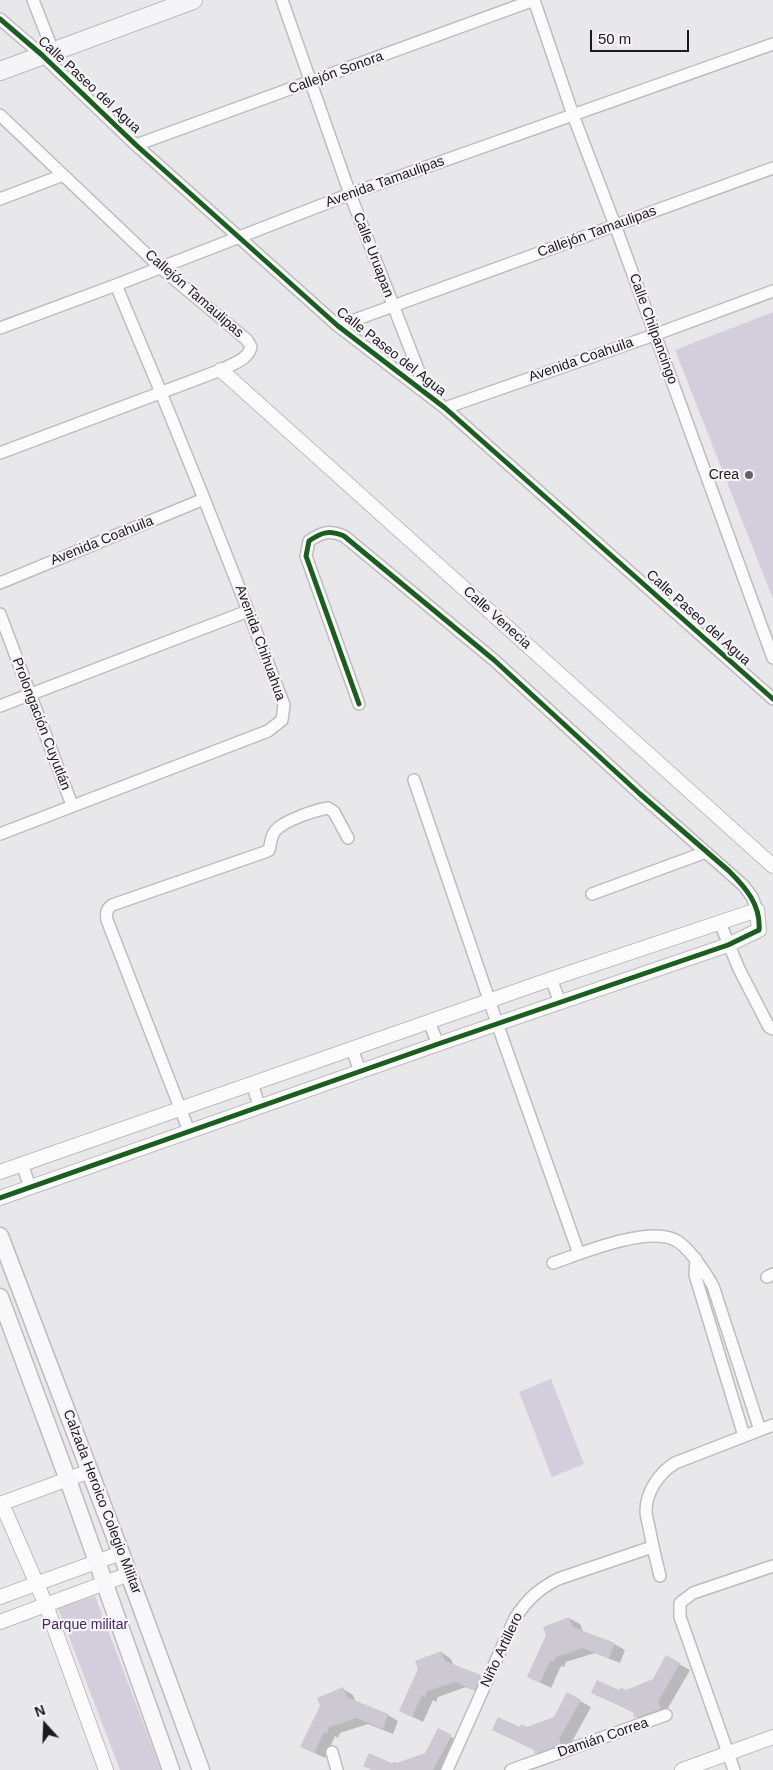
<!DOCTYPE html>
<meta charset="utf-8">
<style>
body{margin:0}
#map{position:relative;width:773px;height:1770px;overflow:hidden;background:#e8e7e9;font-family:Helvetica,sans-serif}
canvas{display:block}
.north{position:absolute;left:20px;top:1700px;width:50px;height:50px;-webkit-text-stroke:4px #f5f3f7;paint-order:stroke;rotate:340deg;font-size:14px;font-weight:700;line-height:20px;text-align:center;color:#1c1b1c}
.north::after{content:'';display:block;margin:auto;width:18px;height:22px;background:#1c1b1c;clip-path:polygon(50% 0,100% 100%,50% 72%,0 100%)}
.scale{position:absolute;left:590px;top:30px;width:99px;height:22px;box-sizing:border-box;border:2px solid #1c1b1c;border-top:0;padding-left:6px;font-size:15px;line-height:18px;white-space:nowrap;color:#1c1b1c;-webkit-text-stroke:4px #f5f3f7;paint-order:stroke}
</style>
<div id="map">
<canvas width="773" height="1770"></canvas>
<div class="north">N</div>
<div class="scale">50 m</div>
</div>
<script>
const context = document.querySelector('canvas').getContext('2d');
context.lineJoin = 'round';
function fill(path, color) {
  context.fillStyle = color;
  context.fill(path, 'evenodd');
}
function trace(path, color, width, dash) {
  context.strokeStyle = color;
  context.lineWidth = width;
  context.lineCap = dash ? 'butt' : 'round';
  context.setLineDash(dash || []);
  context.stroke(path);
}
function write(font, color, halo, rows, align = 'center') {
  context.font = font + ' Helvetica,sans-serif';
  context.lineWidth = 4.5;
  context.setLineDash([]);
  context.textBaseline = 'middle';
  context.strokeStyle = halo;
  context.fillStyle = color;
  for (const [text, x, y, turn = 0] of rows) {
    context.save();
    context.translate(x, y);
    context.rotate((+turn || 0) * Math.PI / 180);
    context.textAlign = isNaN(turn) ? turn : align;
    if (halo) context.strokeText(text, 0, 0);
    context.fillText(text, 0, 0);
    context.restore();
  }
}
fill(new Path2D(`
 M773 312V599L675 350Z
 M551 1379 584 1464 552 1477 519 1392Z
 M95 1596 161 1770H120L58 1608Z`), '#d4cedc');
fill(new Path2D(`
 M569 1618 580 1624 583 1632 614 1644 625 1650 620 1663 595 1653 566 1662 564 1667 561 1666 551 1688 539 1682Z
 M441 1652 451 1659 454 1666 491 1682 485 1695 466 1687 438 1697 436 1702 433 1700 423 1722 411 1716Z
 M666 1657 690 1670 668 1708 670 1715 646 1723 636 1717 634 1713 593 1692 626 1691 653 1680Z
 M343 1689 353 1695 356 1702 388 1715 398 1721 393 1734 368 1724 340 1733 338 1738 335 1736 325 1758 302 1747Z
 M567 1694 591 1707 570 1745 546 1759 536 1753 535 1750 493 1730 526 1728 554 1718Z
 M439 1730 462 1743 447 1770H373L392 1765 393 1762 398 1764 426 1754Z`), '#0003');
fill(new Path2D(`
 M569 1617 573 1627 615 1643 609 1658 583 1648 556 1657 553 1662 550 1661 540 1683 527 1677 546 1635 543 1627Z
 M441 1651 445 1661 481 1675 475 1690 455 1682 427 1691 425 1697 422 1695 412 1717 399 1711 418 1669 415 1661Z
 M666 1655 680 1663 658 1702 661 1709 634 1718 633 1712 591 1693 597 1680 619 1690 620 1687 626 1690 653 1679Z
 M343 1687 347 1697 388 1714 383 1729 357 1718 329 1727 327 1733 324 1732 314 1753 300 1747 320 1706 317 1698Z
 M567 1692 581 1700 559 1739 561 1744 535 1754 534 1750 492 1730 498 1717 520 1727 521 1724 527 1727 554 1717Z
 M438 1728 452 1735 433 1770H372L363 1766 369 1753 394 1764 425 1753Z`), '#cdc9d2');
const minor = new Path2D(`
 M33 0 53 51
 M282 0 350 194 428 395
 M534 0 573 115 615 225 773 658
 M0 19 42 55 136 145 338 326 445 408 773 699
 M0 115 161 268 247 340 251 347C248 360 232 364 221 370L0 453
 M136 145 534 0
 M0 199 63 175
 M338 326 773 168
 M0 328 116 285 350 194 773 44
 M445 408 654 335 773 291
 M0 583 204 499
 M0 614 72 805
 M359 704 306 556 309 541C322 532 329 530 344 536L494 660 640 794 743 885 752 897 757 910
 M0 706 248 611
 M414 780 497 1023 579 1254
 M0 834 268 731 282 720 284 705C231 564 175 424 116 285
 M592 894 706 852
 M720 923 739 969 769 1027 773 1029
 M551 979 560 1002
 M429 1022 438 1044
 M352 1049 360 1071
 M252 1083 259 1106
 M189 1131 107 920C106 913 106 910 112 905L265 852 269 850C271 843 271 836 275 831 283 821 315 810 328 808L334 812 348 838
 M22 1164 30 1187
 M696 1259 695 1275 744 1436
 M553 1263C582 1253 645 1227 673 1239 687 1244 706 1273 713 1286L760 1430
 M767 1277 773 1274
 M660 1576C656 1560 652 1543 649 1527 648 1522 646 1516 646 1511 646 1492 659 1473 675 1463L773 1425
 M332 1752 337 1770
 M447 1770 515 1618C528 1599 537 1590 558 1579L652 1547
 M511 1770 666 1715
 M734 1770 680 1617V1603L693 1593 773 1566`);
const tertiary = new Path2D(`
 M221 370 773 866
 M0 1172 551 979 757 910 759 930 728 945 438 1044 0 1198
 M0 1504 90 1471
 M2 1504 46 1605 106 1770
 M0 1597 121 1553
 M0 1622 129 1574
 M682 1770 773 1737`);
const secondary = new Path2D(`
 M0 1236 121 1553 201 1770
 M0 1297 68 1480 171 1770`);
const primary = new Path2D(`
 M0 71 193 0`);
trace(minor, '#bdbcbe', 14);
trace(tertiary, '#bdbcbe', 16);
trace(secondary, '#bdbcbe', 19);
trace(primary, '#bdbac0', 20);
trace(minor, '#fcfbfc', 11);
trace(tertiary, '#fcfbfc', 14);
trace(secondary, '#f8f7f9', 16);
trace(primary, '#f5f4f7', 18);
trace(new Path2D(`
 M0 19 42 55 136 145 338 326 445 408 773 699
 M0 1198 438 1044 728 945 759 930C761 905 746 888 729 871L640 794 494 660 344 536C329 530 322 532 309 541L306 556 359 704`), '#1b5e20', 5);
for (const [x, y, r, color] of [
 [749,475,5,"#636264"]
]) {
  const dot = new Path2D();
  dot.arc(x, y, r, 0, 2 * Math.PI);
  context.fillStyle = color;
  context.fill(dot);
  trace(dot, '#f5f3f7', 2);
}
write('14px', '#1c1b1c', '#f5f3f7', [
 ["Callejón Sonora",336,73,-20],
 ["Calle Paseo del Agua",89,85,43],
 ["Avenida Tamaulipas",385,182,-20],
 ["Callejón Tamaulipas",597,232,-20],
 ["Calle Uruapan",373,255,69],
 ["Callejón Tamaulipas",194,294,41],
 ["Calle Chilpancingo",653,329,70],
 ["Calle Paseo del Agua",391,352,38],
 ["Avenida Coahuila",581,360,-19],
 ["Avenida Coahuila",102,541,-22],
 ["Calle Venecia",497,618,42],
 ["Calle Paseo del Agua",698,618,42],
 ["Avenida Chihuahua",260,643,70],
 ["Prolongación Cuyutlán",41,724,69],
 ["Calzada Heroico Colegio Militar",102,1502,69],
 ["Niño Artillero",502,1650,-65],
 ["Damián Correa",603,1738,-19]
]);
write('14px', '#1c1b1c', '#f5f3f7', [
 ["Crea",739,475]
], 'right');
write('14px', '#442c5f', '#f5f3f7', [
 ["Parque militar",85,1625]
]);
</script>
